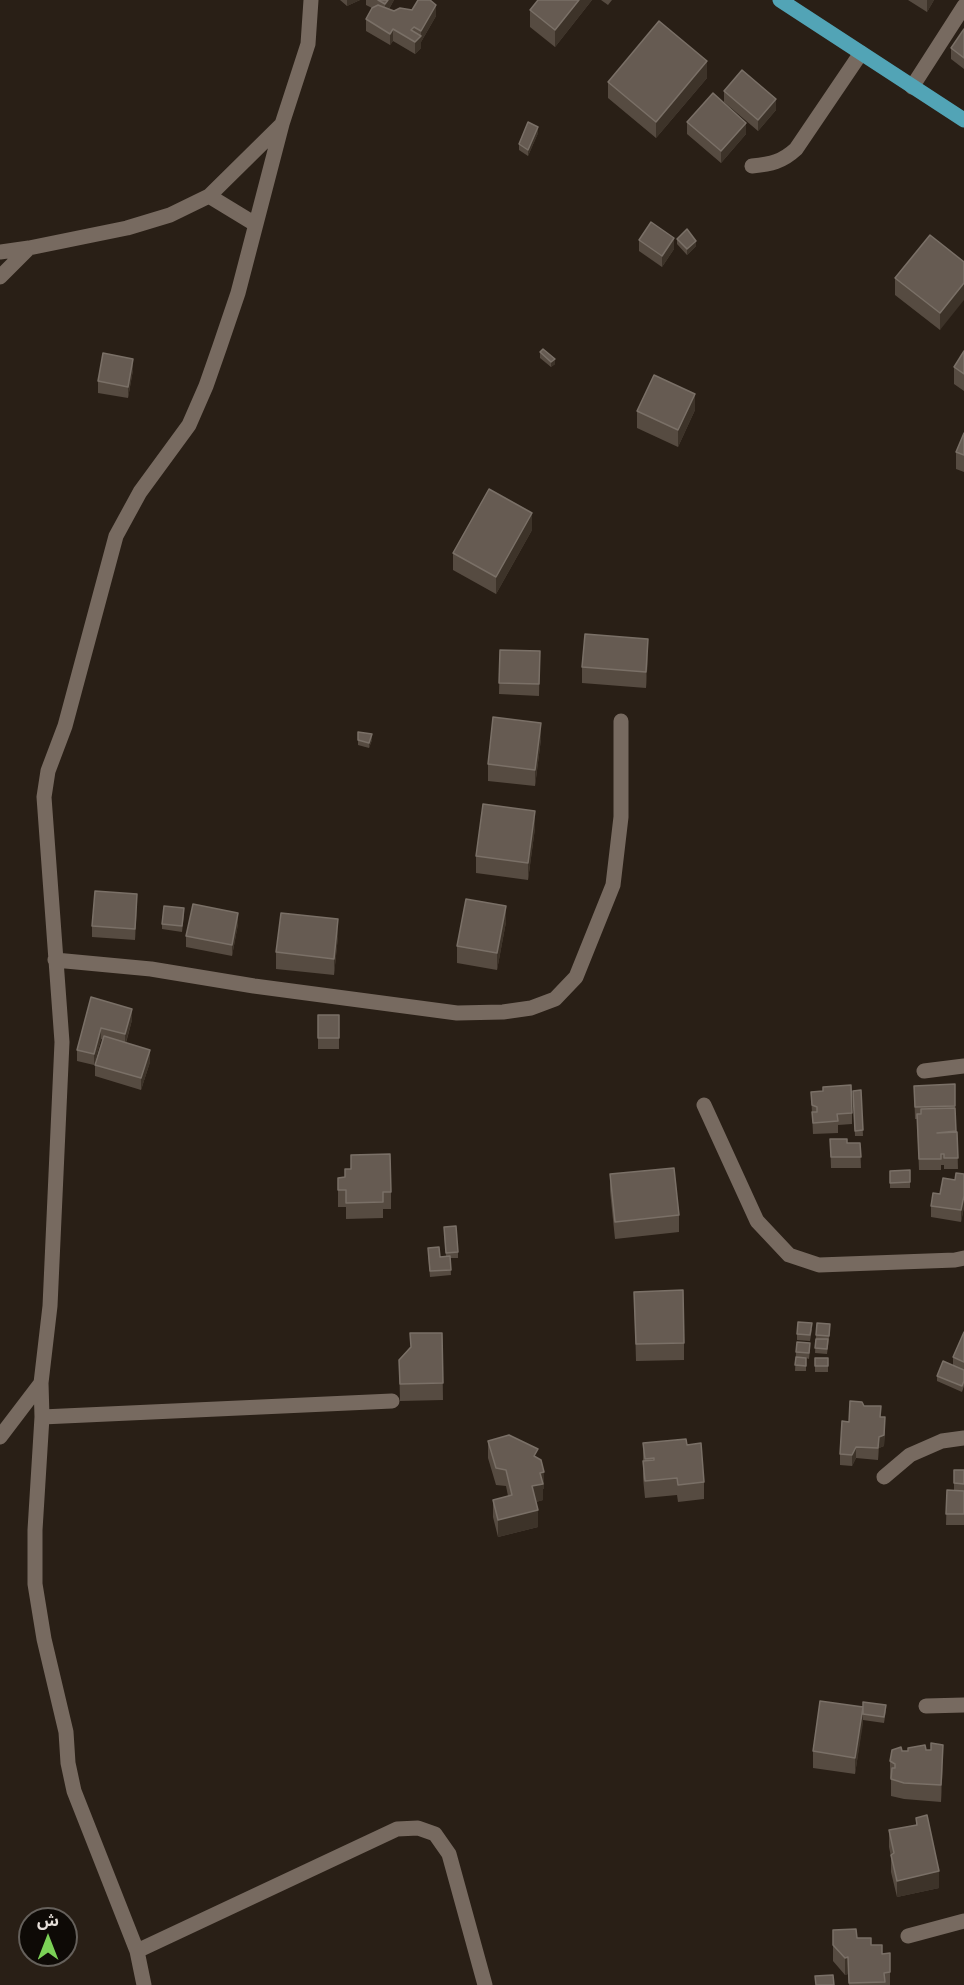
<!DOCTYPE html>
<meta charset="utf-8">
<style>
body{margin:0}
#map{position:relative;width:964px;height:1985px;overflow:hidden;background:#291f16;font-family:Signika,"Noto Sans Arabic",sans-serif}
canvas{display:block}
.north{position:absolute;left:18px;top:1907px;width:60px;height:60px;box-sizing:border-box;background:#0e0a06;border:2px solid #65605b;border-radius:50%;rotate:0deg;font-size:16px;font-weight:700;line-height:24px;text-align:center;color:#e7e0da}
.north::after{content:'';display:block;margin:auto;width:21px;height:27px;background:#7bd156;clip-path:polygon(50% 0,100% 100%,50% 72%,0 100%)}
</style>
<div id="map">
<canvas width="964" height="1985"></canvas>
<div class="north">ش</div>
</div>
<script>
const context = document.querySelector('canvas').getContext('2d');
context.lineJoin = 'round';
function trace(path, color, width, dash) {
  context.strokeStyle = color;
  context.lineWidth = width;
  context.lineCap = dash ? 'butt' : 'round';
  context.setLineDash(dash || []);
  context.stroke(path);
}
function fill(path, color) {
  context.fillStyle = color;
  context.fill(path, 'evenodd');
}
trace(new Path2D(`
 M912 87 964 6
 M752 166C771 164 782 162 796 149L861 53
 M209 196 255 224
 M0 252 29 248 127 228 170 215 209 196 281 125
 M0 277 29 248
 M55 960 151 969 254 986 457 1013 503 1012 531 1008 555 999 576 977 613 885 621 817V721
 M924 1071 964 1066
 M704 1105 757 1221 789 1255 819 1265 955 1260 964 1258
 M42 1417 392 1401
 M0 1437 41 1383
 M884 1477 910 1455 942 1441 964 1438
 M926 1706 964 1705
 M908 1936 964 1921
 M137 1951 397 1829 418 1828 435 1834 449 1854 485 1985
 M144 1985 137 1951 74 1791 68 1763 66 1732 44 1639 35 1584V1530L42 1417 41 1383 50 1306 62 1042 44 797 48 771 65 726 116 536 140 492 189 425 206 386 220 346 238 293 282 124 308 44 311 0`), '#776a60', 15);
trace(new Path2D(`
 M780 0 964 120`), '#52a4b6', 15);
fill(new Path2D(`
 M340 0H360L347 6Z
 M366 0H394L389 9 394 11 436 16 421 42V48L415 54 393 41 390 45 366 31V19L372 8 366 5Z
 M592 0 555 47 530 27V10Z
 M601 0H612L608 5Z
 M908 0H934L927 12Z
 M964 29V69L951 59V48Z
 M707 78 656 138 608 98V82Z
 M724 91 776 110 758 131 724 102Z
 M687 122 746 134 721 163 687 134Z
 M538 133 528 156 519 150V144Z
 M677 239 696 246 687 255 677 244Z
 M639 240 674 249 662 267 639 251Z
 M964 262 940 330 895 295V278Z
 M964 351V391L954 384V367Z
 M540 352 555 364 551 367 540 358Z
 M133 370 128 398 98 393V381Z
 M695 410 678 447 637 428V411Z
 M964 433V472L956 469V452Z
 M532 530 496 594 453 570V553Z
 M500 650 540 651 539 696 499 694Z
 M648 656 646 688 582 683V667Z
 M358 732 372 740 369 748 358 745Z
 M541 739 535 786 488 781V764Z
 M535 828 528 880 476 873V856Z
 M137 905 135 940 92 937V926Z
 M184 914 182 932 162 929V924Z
 M506 922 497 970 457 963V946Z
 M238 924 232 956 186 947V936Z
 M338 936 334 975 276 969V952Z
 M91 997 132 1020 126 1043 150 1062 141 1090 95 1076V1065L103 1040 101 1039 94 1065 77 1061V1050Z
 M318 1015H339V1049H318Z
 M914 1086 955 1106 956 1132H957L958 1169H944V1165H941V1170H919L917 1119H915Z
 M861 1090 863 1136H855L853 1091Z
 M811 1092 852 1113V1124L838 1125V1133L813 1134Z
 M830 1139 847 1143H860L861 1168H831Z
 M910 1170V1188H890V1171Z
 M610 1174 679 1215V1232L615 1239 610 1191Z
 M964 1174V1207L961 1222 931 1217V1206L940 1194 955 1180Z
 M338 1178 391 1192V1209H383V1218L346 1219V1207H338Z
 M444 1232 458 1252V1258H450L451 1275 430 1277 428 1253 440 1257 446 1256Z
 M634 1292 684 1343V1360L636 1361Z
 M812 1329 810 1341 797 1340V1334Z
 M830 1330 827 1354 815 1353 816 1335Z
 M964 1332V1386L962 1392 937 1381V1376L953 1365V1357Z
 M442 1333 443 1400 400 1401 399 1360 410 1347Z
 M810 1349 809 1359 806 1358V1371H795L796 1352Z
 M815 1358H828V1372H815Z
 M864 1406 881 1417 885 1429 884 1446 879 1448 878 1460 856 1458 852 1466 840 1465V1454L849 1422Z
 M488 1441 538 1458 544 1489H543V1500L536 1502 538 1527 498 1537 493 1517V1500L508 1496 506 1486 496 1485 488 1458Z
 M643 1443 687 1445 704 1482V1499L678 1502 677 1495 645 1498 643 1478Z
 M954 1470H964V1525H946L947 1490H954Z
 M820 1701 886 1710 884 1723 863 1720 855 1774 813 1768V1751Z
 M926 1750 943 1761 941 1802 904 1799 891 1796V1779L890 1778V1761L902 1751Z
 M916 1818 939 1888 897 1897 891 1872V1857L889 1847V1830L916 1825Z
 M833 1930 857 1938 871 1945 882 1954 890 1953V1985H849L848 1974 845 1975 833 1961Z`), '#564b41');
fill(new Path2D(`
 M347 0H360L347 6Z
 M388 0H394L385 16V4Z
 M579 0H592L555 47V30Z
 M927 0H934L927 12Z
 M436 5V16L421 42V48L415 54V42L421 36V31Z
 M393 29V41L390 45V34Z
 M707 61V78L656 138V122Z
 M776 99V110L758 131V120Z
 M746 123V134L721 163V151Z
 M538 127V133L528 156V150Z
 M674 238V249L662 267V256Z
 M696 241V246L687 255V249Z
 M964 283V300L940 330V313Z
 M133 359V370L128 398V387Z
 M555 359V364L551 367V362Z
 M695 394V410L678 447V430Z
 M532 513V530L496 594V577Z
 M648 639V656L646 688V672Z
 M541 723V739L535 786V770Z
 M372 734V740L369 748V743Z
 M535 811V828L528 880V863Z
 M137 894V905L135 940V929Z
 M506 906V922L497 970V953Z
 M238 913V924L232 956V945Z
 M338 919V936L334 975V959Z
 M132 1009V1020L125 1045V1034Z
 M101 1028V1039L94 1065V1054Z
 M150 1050V1062L141 1090V1078Z
 M964 1196V1207L961 1222V1210Z
 M885 1417 884 1446 879 1448 878 1460 879 1437Z
 M856 1447V1458L852 1466V1455Z
 M544 1472V1489H543V1500L532 1503V1486L540 1473Z
 M538 1510V1527L498 1537V1520Z
 M863 1707V1724L855 1774V1758Z
 M943 1745V1761L941 1802V1785Z
 M939 1871V1888L897 1897V1881Z
 M848 1957V1974L845 1975V1958Z`), '#3d3329');
const building = new Path2D(`
 M378 0H388L385 4Z
 M418 0H430L436 5 421 31 414 27 411 30 421 36 415 42 393 29 390 34 366 19 372 8 378 5 394 11 400 8 412 10Z
 M538 0H579L555 30 530 10Z
 M659 21 707 61 656 122 608 82Z
 M964 29V58L951 48Z
 M742 70 776 99 758 120 724 91Z
 M713 93 746 123 721 151 687 122Z
 M528 122 538 127 528 150 519 144Z
 M651 222 674 238 662 256 639 240Z
 M687 229 696 241 687 249 677 239Z
 M930 235 964 262V283L940 313 895 278Z
 M543 349 555 359 551 362 540 352Z
 M964 351V374L954 367Z
 M103 353 133 359 128 387 98 381Z
 M654 375 695 394 678 430 637 411Z
 M964 433V455L956 452Z
 M489 489 532 513 496 577 453 553Z
 M585 634 648 639 646 672 582 667Z
 M500 650 540 651 539 684 499 683Z
 M493 717 541 723 535 770 488 764Z
 M358 732 372 734 369 743 358 740Z
 M483 804 535 811 528 863 476 856Z
 M95 891 137 894 135 929 92 926Z
 M466 899 506 906 497 953 457 946Z
 M193 904 238 913 232 945 186 936Z
 M164 906 184 908 182 926 162 924Z
 M281 913 338 919 334 959 276 952Z
 M91 997 132 1009 125 1034 101 1028 94 1054 77 1050Z
 M318 1015H339V1038H318Z
 M104 1036 150 1050 141 1078 95 1065Z
 M955 1084V1106L915 1107 914 1086Z
 M851 1085 852 1113 837 1114 838 1121 813 1123 812 1112H817V1107L812 1105 811 1092 823 1091V1087Z
 M861 1090 863 1130 855 1131 853 1091Z
 M955 1108 956 1131 937 1133 957 1132 958 1158H944V1154H941V1159H919L917 1114H921V1109Z
 M830 1139H847V1143H860L861 1157H831Z
 M390 1154 391 1192H383V1202L346 1203V1190H338V1178L345 1177V1169H351V1155Z
 M674 1168 679 1215 615 1222 610 1174Z
 M910 1170V1182L890 1183V1171Z
 M956 1173 964 1174V1196L961 1210 931 1206 933 1193 940 1194 943 1178 955 1180Z
 M456 1226 458 1252 446 1253 444 1227Z
 M439 1247 440 1257 450 1256 451 1270 430 1271 428 1248Z
 M683 1290 684 1343 636 1344 634 1292Z
 M798 1322 812 1323 810 1335 797 1334Z
 M817 1323 830 1324 829 1336 816 1335Z
 M964 1332V1362L953 1357Z
 M410 1333H442L443 1383 400 1384 399 1360 411 1347Z
 M816 1339H828L827 1349 815 1348Z
 M797 1342 810 1343 809 1353 796 1352Z
 M796 1357 806 1358V1366L795 1365Z
 M815 1358H828V1366H815Z
 M943 1361 964 1370V1381L962 1386 937 1376Z
 M850 1401 862 1402 864 1406H881L880 1417H885L884 1435 879 1437 878 1448 856 1447 852 1455 840 1454 842 1421 849 1422Z
 M509 1435 538 1449 534 1456 541 1460 544 1472 540 1473 543 1484 532 1486 538 1510 498 1520 493 1500 512 1495 506 1470 496 1468 488 1441Z
 M686 1439 687 1445 701 1443 704 1482 678 1485 677 1478 645 1481 643 1461 654 1460V1458L645 1459 643 1443Z
 M954 1470H964V1484L954 1483Z
 M947 1490 964 1491V1514H946Z
 M820 1701 863 1707 855 1758 813 1751Z
 M863 1702 886 1705 884 1717 863 1714Z
 M931 1743 943 1745 941 1785 904 1783 891 1779 892 1768H895V1764L890 1761 892 1750 901 1747 902 1751H908V1748L925 1745 926 1750H931Z
 M927 1815 939 1871 897 1881 891 1855 894 1853 889 1830 917 1825 916 1818Z
 M856 1929 857 1938H871V1945H882V1954L890 1953V1972L884 1973 885 1982 849 1983 848 1957 845 1958 833 1945V1930Z
 M833 1975 834 1985H816L815 1976Z`);
fill(building, '#665b52');
trace(building, '#7a7067', 1.5);
</script>
